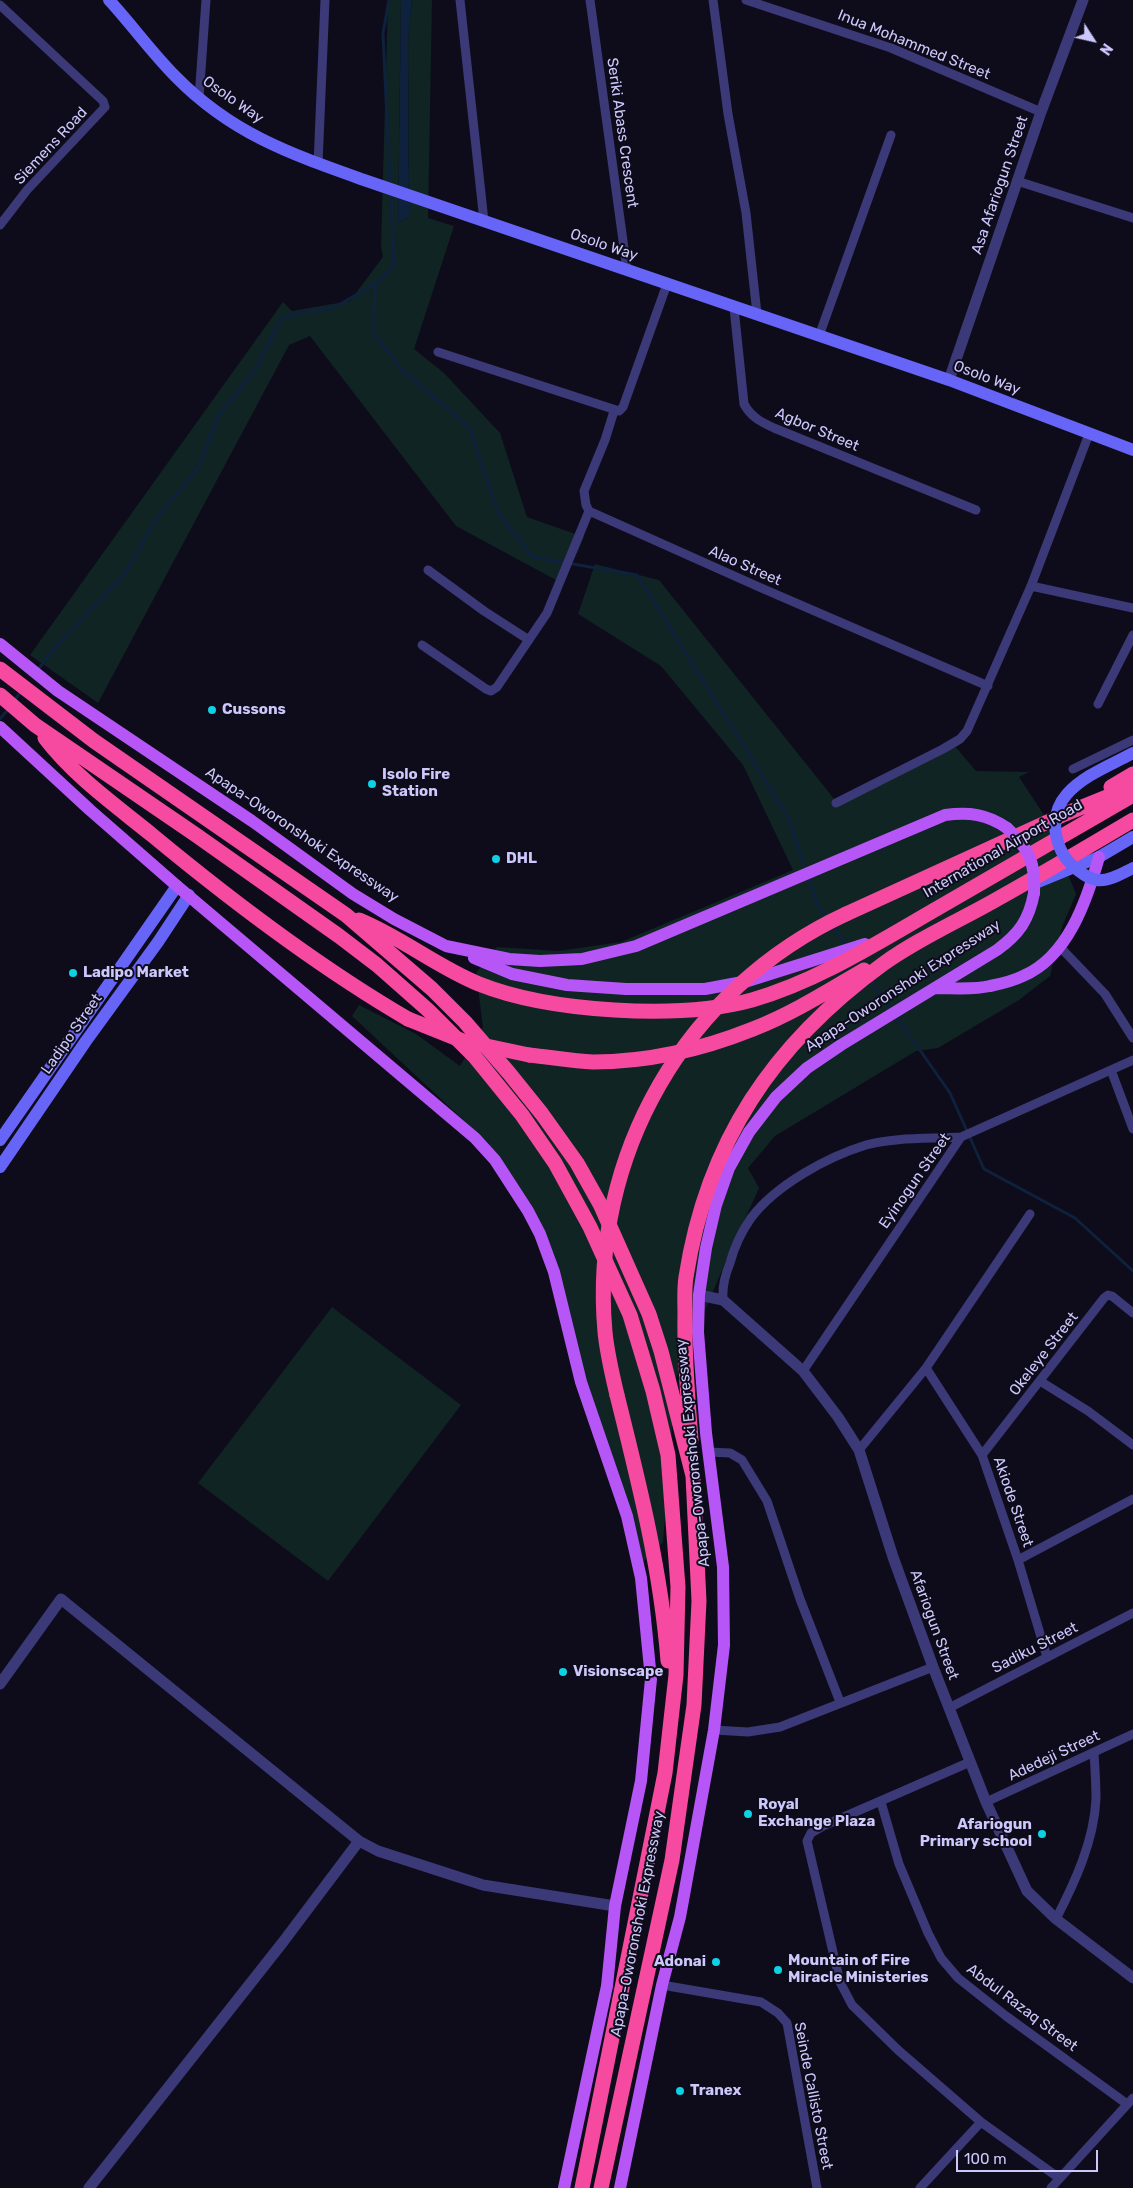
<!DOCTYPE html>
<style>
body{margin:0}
#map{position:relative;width:1133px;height:2188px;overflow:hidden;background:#0e0c1b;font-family:Rubik,sans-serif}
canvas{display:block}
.north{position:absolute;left:1068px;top:15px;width:50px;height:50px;-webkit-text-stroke:4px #0e0c1b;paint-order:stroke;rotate:125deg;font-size:14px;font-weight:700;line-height:20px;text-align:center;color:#cdc8fc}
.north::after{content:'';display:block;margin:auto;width:18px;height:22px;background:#cdc8fc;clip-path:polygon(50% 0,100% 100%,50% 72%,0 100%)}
.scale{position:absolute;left:956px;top:2150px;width:142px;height:22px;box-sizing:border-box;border:2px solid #cdc8fc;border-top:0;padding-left:6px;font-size:15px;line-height:18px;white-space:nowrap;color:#cdc8fc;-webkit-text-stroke:4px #0e0c1b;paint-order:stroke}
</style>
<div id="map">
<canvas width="1133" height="2188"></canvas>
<div class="north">N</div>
<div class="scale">100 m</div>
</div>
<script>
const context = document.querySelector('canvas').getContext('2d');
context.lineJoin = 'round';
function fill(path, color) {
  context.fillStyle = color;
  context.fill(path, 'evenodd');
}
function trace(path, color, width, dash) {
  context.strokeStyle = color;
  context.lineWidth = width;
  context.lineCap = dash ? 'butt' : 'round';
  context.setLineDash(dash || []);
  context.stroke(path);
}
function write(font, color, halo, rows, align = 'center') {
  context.font = font + ' Rubik,sans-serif';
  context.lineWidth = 4;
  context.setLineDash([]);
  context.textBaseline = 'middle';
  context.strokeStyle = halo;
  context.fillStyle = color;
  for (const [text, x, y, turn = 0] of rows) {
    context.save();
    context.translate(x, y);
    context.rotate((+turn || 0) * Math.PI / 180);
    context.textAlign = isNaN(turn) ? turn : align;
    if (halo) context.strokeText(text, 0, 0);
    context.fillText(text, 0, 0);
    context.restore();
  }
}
fill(new Path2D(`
 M388 0H401L398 223 409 216 408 40 412 0H432L428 218 454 226 414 349 444 373 500 433 527 517 584 537 577 553 566 559 556 580 456 526 310 336 289 345 98 703 30 655 283 302 292 311 350 301 383 257 381 245Z
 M595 564 659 580 839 805 954 745 976 771 1029 772 1019 777 1044 815 1076 894 1062 927 1050 976 1019 1000 938 1048 916 1051 775 1136 748 1168 759 1188 723 1268 676 1378 663 1542 638 1567 529 1204 487 1142 352 1016 359 1005 416 1034 460 1066 483 1027 476 973 497 947 558 951 621 942 793 870 743 765 661 666 578 614Z
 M332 1307 461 1405 328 1581 198 1483Z`), '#0f2423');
fill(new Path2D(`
 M401 0H412L408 40 409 216 398 223Z`), '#0e213d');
trace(new Path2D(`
 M389 0 383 33 390 185
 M375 284 374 334 402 370 469 427 498 513 532 557 637 575 788 817 806 871
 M37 671 54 649 126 572 156 519 198 468 219 415 255 370 282 317 335 307 375 284 394 267 391 194
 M14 701 22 690
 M0 719 9 708
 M808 877 817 903 828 919
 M833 926 848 947
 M870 979 892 1011
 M896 1016 950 1093 984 1169 1075 1218 1133 1271`), '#0e213d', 3);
trace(new Path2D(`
 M460 0 484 221
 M590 0 627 270
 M713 0 728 114 746 213 757 314
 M746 0 891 48 1041 112
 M0 5 103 101 105 107 27 190 0 225
 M199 98 206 0
 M318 164 325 0
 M1017 181 1133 218
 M734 308 744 404C751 417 761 422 774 428L976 510
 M819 336 891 135
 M438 352 619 411 623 407 667 284
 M614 411 605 440 584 491 586 505 589 511 759 587 988 686
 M428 570 484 611 529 640
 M1031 586 1133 608
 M422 645 486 689 491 691 497 687 547 613 589 511
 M1098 704 1133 635
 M1073 769 1133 740
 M836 803 943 749 960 739 967 731 1031 586 1089 434
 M1060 947 1105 994 1133 1038
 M1111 1070 1133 1129
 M723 1300C722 1287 725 1275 730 1263 734 1248 742 1231 751 1218 776 1185 827 1157 866 1145 894 1137 932 1139 961 1137
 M926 1368 982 1455 1018 1560 1047 1657
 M803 1371 961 1137 1133 1060
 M1040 1381 1088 1411 1133 1445
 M859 1450 926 1368 1030 1214
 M708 1452 730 1453 742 1460 767 1501 800 1599 840 1702
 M982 1455 1104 1298 1108 1295 1112 1296 1133 1313
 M1018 1560 1133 1499
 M949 1708 1133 1613
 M714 1730 748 1732 780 1727 933 1667
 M970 1762 823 1826 811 1833 807 1841 840 1982 852 2005 898 2050 981 2122 1059 2178
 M881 1802 899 1864 928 1933 941 1958 958 1978 1006 2016 1127 2104
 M986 1802 1133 1734
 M1056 1919C1075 1882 1094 1841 1096 1799 1096 1784 1095 1768 1094 1753
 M662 1985 761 2002 778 2013 787 2023 817 2188
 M920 2188 981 2122
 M1051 2188 1133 2098`), '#3b3977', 9);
trace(new Path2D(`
 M949 380 1041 112 1083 0
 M699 1295 723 1300 803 1371 838 1417 859 1450 893 1557 933 1667 986 1802 1027 1891 1056 1919 1133 1978
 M0 1684 61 1599 359 1841 378 1851 483 1885 615 1906
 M89 2188 283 1942 359 1841`), '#3b3977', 11);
trace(new Path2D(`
 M109 0C132 25 152 53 176 77 232 134 291 154 364 180L949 380 1133 450
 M1038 882 1099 857 1133 837
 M0 1140 177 886
 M0 1167 86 1041 158 942 189 895`), '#6665f7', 12);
trace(new Path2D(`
 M0 644 58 691 252 821 353 894 394 919 446 946 509 959 540 961 582 959 636 946 945 815C969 812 987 814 1007 828
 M0 727 90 810 177 886 475 1138 495 1160 528 1211 540 1234 554 1272 581 1382 627 1516 641 1578 651 1679 641 1781 615 1906 607 1986 564 2188
 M474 958 512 974 567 985 626 989H705L748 981 865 944
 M936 988C953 988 973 990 990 986 1000 984 1013 981 1023 976 1068 957 1087 900 1099 857
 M620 2188 662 1985 680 1917 714 1730 724 1645 723 1567 706 1433 698 1332 699 1295 706 1248 716 1205 729 1168 749 1132 776 1097 807 1068 841 1045 997 950C1019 934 1029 920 1034 893`), '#b756f6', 12);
trace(new Path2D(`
 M0 669 94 741 346 915 432 989 465 1022 509 1073 542 1114 577 1163 600 1204 649 1314 661 1351 693 1476 699 1601 694 1705 672 1860 601 2188
 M0 695 35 725 196 835 339 936 377 965 428 1010 475 1057 522 1115 555 1163 590 1227 630 1315 653 1391 668 1455 678 1587 676 1675 665 1773 582 2188
 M45 738C74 776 115 805 152 835 233 902 317 966 408 1019
 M1111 787 1133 774
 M846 914 1065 814 1129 788
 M359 920C401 937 437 967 479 984 549 1012 679 1020 752 1000 815 982 874 945 931 912 998 873 1065 834 1133 795
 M529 1055C550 1057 572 1061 593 1062 647 1062 703 1049 753 1029 792 1014 828 991 864 970
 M617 1395C639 1483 661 1570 668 1661
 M691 1440C688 1398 684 1357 685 1315 685 1302 684 1289 686 1277 707 1142 773 1044 883 964 919 938 961 920 999 898 1044 873 1089 846 1133 820`), '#f54a9f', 15);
trace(new Path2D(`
 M1133 753C1111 765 1084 775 1067 794 1046 818 1055 854 1079 871 1084 875 1091 879 1097 880 1108 882 1123 873 1133 868`), '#6665f7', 12);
trace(new Path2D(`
 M1007 828C1029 848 1036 864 1034 893`), '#b756f6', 12);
trace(new Path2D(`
 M408 1019 463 1041 529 1055
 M617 1395C612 1374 607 1353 605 1332 589 1156 686 988 846 914`), '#f54a9f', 15);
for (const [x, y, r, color] of [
 [212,710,5,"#0cd2e4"],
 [372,784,5,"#0cd2e4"],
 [496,859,5,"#0cd2e4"],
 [73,973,5,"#0cd2e4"],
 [563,1672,5,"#0cd2e4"],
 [748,1814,5,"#0cd2e4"],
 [1042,1834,5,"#0cd2e4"],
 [716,1962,5,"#0cd2e4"],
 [778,1970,5,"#0cd2e4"],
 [680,2091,5,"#0cd2e4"]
]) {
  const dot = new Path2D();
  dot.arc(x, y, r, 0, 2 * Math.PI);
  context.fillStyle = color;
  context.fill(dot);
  trace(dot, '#0e0c1b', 2);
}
write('15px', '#cdc8fc', '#0e0c1b', [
 ["Inua Mohammed Street",914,45,22],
 ["Osolo Way",233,100,35],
 ["Seriki Abass Crescent",622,133,82],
 ["Siemens Road",51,146,-47],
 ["Asa Afariogun Street",1000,185,-71],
 ["Osolo Way",604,245,19],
 ["Osolo Way",987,378,21],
 ["Agbor Street",817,430,23],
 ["Alao Street",745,566,24],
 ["Apapa-Oworonshoki Expressway",302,835,34],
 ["International Airport Road",1003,849,-30],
 ["Apapa-Oworonshoki Expressway",903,986,-33],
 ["Ladipo Street",72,1034,-55],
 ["Eyinogun Street",915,1181,-55],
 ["Okeleye Street",1044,1354,-52],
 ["Apapa-Oworonshoki Expressway",693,1453,-96],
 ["Akiode Street",1013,1502,71],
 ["Afariogun Street",934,1625,70],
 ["Sadiku Street",1035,1648,-27],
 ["Adedeji Street",1054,1756,-25],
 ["Apapa-Oworonshoki Expressway",638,1924,-79],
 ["Abdul Razaq Street",1022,2008,37],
 ["Seinde Callisto Street",813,2096,79]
]);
write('bold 15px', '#cdc8fc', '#0e0c1b', [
 ["Cussons",222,710],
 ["Isolo Fire",382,775],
 ["Station",382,792],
 ["DHL",506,859],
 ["Ladipo Market",83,973],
 ["Visionscape",573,1672],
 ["Royal",758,1805],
 ["Exchange Plaza",758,1822],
 ["Afariogun",1032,1825,"right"],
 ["Primary school",1032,1842,"right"],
 ["Mountain of Fire",788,1961],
 ["Miracle Ministeries",788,1978],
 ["Adonai",706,1962,"right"],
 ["Tranex",690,2091]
], 'left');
</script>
